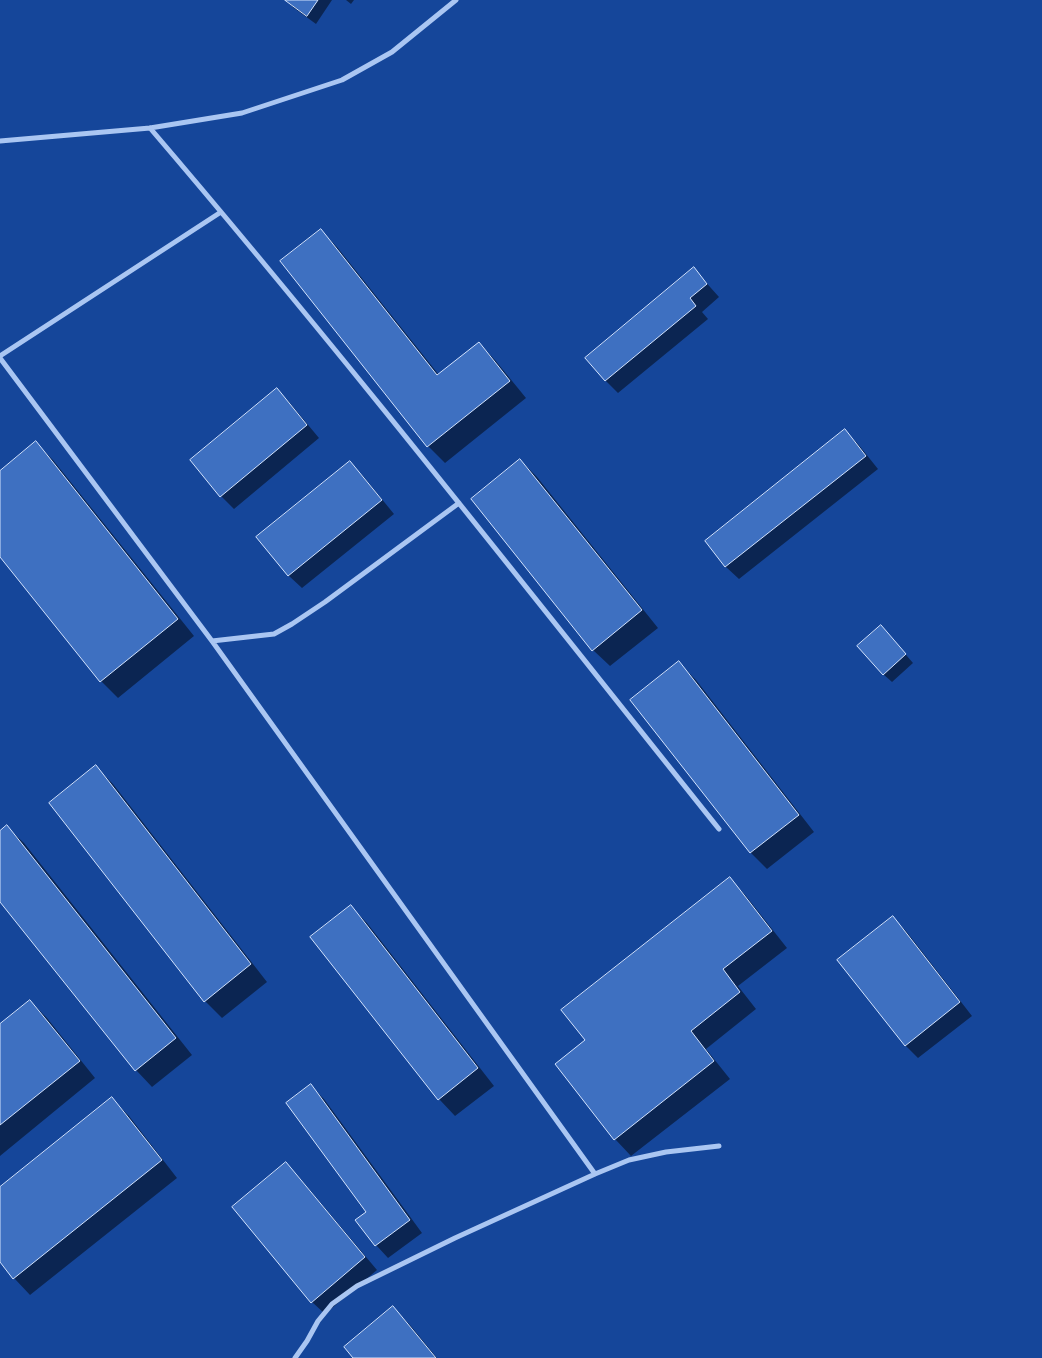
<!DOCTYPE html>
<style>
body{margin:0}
canvas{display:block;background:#15469a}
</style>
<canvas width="1042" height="1358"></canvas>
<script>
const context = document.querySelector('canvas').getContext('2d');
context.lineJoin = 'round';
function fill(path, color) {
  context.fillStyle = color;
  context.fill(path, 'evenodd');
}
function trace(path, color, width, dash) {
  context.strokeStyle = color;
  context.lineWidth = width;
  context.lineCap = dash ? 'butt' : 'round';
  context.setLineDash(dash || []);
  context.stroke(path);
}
fill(new Path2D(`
 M286 0H332L316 24 294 8Z
 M346 0H354L351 4Z
 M320 230 337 247 439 375 479 343 495 360 526 398 445 463 428 446 281 262Z
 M694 269 719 297 702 312 708 319 618 393 606 381 587 358Z
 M277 389 289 402 319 438 234 509 221 496 191 460Z
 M845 431 858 444 878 469 739 579 726 567 706 541Z
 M36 443 53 460 194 636 118 698 101 681 0 555V472Z
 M520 460 537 477 658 628 610 666 593 650Z
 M350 463 363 476 394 514 302 588 289 576 258 537Z
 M889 635 913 663 892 682 883 674Z
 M679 663 696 680 814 832 767 869 751 853 632 700Z
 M96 767 113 784 267 982 222 1018 205 1001Z
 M7 827 24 843 192 1055 152 1087 136 1070 0 900V832Z
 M730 879 746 896 787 948 738 986 756 1009 706 1049 730 1079 631 1156 615 1139 587 1041Z
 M350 906 367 923 494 1086 455 1116 439 1099Z
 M893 918 906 931 972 1016 918 1058 905 1045Z
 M30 1001 47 1018 95 1078 0 1156V1026Z
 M311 1086 324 1099 422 1233 388 1258 376 1245 367 1213Z
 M112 1099 129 1116 177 1178 30 1295 14 1278 0 1260V1188Z
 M286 1164 298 1176 377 1270 325 1314 312 1302Z
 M393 1308 410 1325 437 1358H355Z`), '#0007');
const building = new Path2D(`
 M285 0H318L307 16Z
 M321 229 437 375 479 342 510 381 427 447 280 261Z
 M694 267 707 284 690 298 696 306 605 381 585 358Z
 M277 388 307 425 220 497 190 460Z
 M845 429 866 456 725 567 705 541Z
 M36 441 178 619 100 682 0 557V471Z
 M520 459 642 610 592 651 471 499Z
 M350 461 382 500 288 576 256 537Z
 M881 625 906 654 883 675 857 646Z
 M679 661 799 815 750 853 630 700Z
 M96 765 251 964 204 1002 49 803Z
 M7 825 176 1038 135 1071 0 902V831Z
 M730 877 772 931 723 969 740 992 691 1031 714 1061 614 1140 555 1064 585 1040 561 1010Z
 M351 905 478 1068 438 1100 310 937Z
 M893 916 960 1002 905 1046 837 960Z
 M30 1000 80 1061 0 1125V1024Z
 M311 1084 410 1220 375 1246 355 1220 366 1212 286 1103Z
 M112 1097 162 1160 13 1279 0 1262V1187Z
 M286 1162 365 1257 311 1303 232 1207Z
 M393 1306 436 1358H353L344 1347Z`);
fill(building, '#3e70c1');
trace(building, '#d2e2fd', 1);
trace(new Path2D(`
 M150 128C345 356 531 594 719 829
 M0 141 150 128 242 113 342 80 392 52 456 0
 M0 356 221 212
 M0 358 212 641 595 1174
 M212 641 274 634 292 624 325 602 459 503
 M295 1358 307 1341 318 1321 332 1304 357 1286 455 1238 595 1174 629 1160 666 1152 719 1146`), '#aac6f2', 5);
</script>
